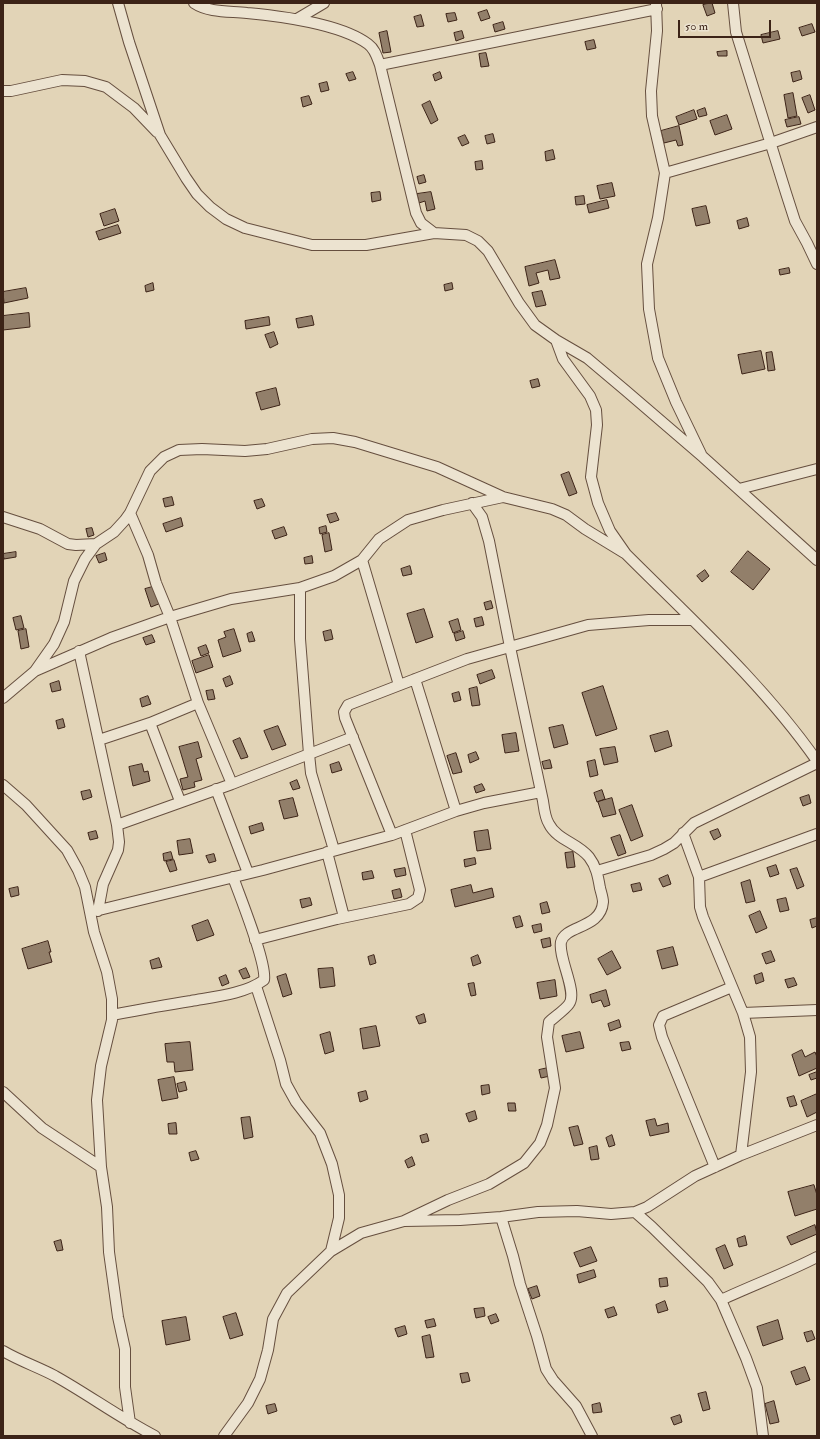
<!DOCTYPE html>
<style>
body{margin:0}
#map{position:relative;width:820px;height:1439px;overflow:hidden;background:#e2d4b7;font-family:"IM FELL Double Pica",serif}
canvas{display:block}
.frame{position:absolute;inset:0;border:4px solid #3c2317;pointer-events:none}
.scale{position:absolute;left:678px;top:20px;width:93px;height:18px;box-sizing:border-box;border:2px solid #3c2317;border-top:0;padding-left:5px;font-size:12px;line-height:14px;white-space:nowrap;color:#3c2317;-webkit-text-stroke:3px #ece3d0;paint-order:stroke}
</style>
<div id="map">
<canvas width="820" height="1439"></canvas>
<div class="frame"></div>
<div class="scale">50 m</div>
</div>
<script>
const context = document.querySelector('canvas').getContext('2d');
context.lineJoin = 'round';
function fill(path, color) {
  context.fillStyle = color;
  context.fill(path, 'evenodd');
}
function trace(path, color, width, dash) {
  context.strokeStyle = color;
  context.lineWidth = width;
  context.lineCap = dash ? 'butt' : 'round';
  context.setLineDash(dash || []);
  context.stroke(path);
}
const building = new Path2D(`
 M712 3 715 13 707 16 703 5Z
 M487 10 490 18 481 21 478 13Z
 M455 13 457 20 448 22 446 14Z
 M421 15 424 26 417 27 414 17Z
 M503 22 505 29 495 32 493 25Z
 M812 24 815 32 802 36 799 28Z
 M387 31 391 52 383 53 379 33Z
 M462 31 464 38 456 41 454 33Z
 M778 31 780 39 763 43 761 35Z
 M594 40 596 48 587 50 585 42Z
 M727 51V56H718L717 52Z
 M486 53 489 66 481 67 479 54Z
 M800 71 802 79 793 82 791 73Z
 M353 72 356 79 349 81 346 74Z
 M440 72 442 78 435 81 433 75Z
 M327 82 329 90 321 92 319 84Z
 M793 93 797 116 788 118 784 95Z
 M810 95 815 110 808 113 802 98Z
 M309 96 312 104 303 107 301 98Z
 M430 101 438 120 431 124 422 105Z
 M705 108 707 115 699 117 697 111Z
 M694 110 697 119 679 125 676 117Z
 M727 115 732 129 715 135 710 121Z
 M799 117 801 124 787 127 785 120Z
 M679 126 683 145 678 146 676 140 664 143 661 131Z
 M493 134 495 142 487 144 485 136Z
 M465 135 469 143 462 146 458 138Z
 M553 150 555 159 546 161 545 152Z
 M482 161 483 169 476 170 475 162Z
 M424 175 426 182 419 184 417 177Z
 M612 183 615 196 600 199 597 186Z
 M380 192 381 200 372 202 371 193Z
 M431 192 435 209 427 211 425 201 419 203 417 194Z
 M584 196 585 204 576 205 575 197Z
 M607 200 609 208 589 213 587 205Z
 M706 206 710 223 696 226 692 209Z
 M115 209 119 221 104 226 100 214Z
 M747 218 749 226 739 229 737 221Z
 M118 225 121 233 99 240 96 232Z
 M555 260 560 278 550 280 548 270 536 273 539 283 529 286 525 267Z
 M789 268 790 273 780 275 779 270Z
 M153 283 154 290 146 292 145 286Z
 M452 283 453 289 445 291 444 285Z
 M26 288 28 298 4 303 3 292Z
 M542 291 546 305 536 307 532 293Z
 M29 313 30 327 3 330V316Z
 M312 316 314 325 298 328 296 319Z
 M269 317 270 325 246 329 245 321Z
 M274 332 278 344 270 348 265 335Z
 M761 351 765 369 742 374 738 355Z
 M772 352 775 370 768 371 766 353Z
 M538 379 540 386 532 388 530 381Z
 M276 388 280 405 261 410 256 393Z
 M569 472 577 493 569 496 561 475Z
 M172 497 174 505 165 507 163 499Z
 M262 499 265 506 257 509 254 501Z
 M336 513 339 520 330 523 327 515Z
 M181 518 183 526 166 532 163 524Z
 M326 526 327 532 320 534 319 528Z
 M284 527 287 535 275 539 272 531Z
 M92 528 94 535 88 537 86 529Z
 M329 533 332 550 325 552 322 535Z
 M748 551 770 569 753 590 731 572Z
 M16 552V557L4 559 3 554Z
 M105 553 107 560 99 563 96 556Z
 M312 556 313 563 305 564 304 558Z
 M410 566 412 574 403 576 401 569Z
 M705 570 709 576 702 582 697 576Z
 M156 586 161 603 151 607 145 589Z
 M491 601 493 608 486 610 484 603Z
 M424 609 433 637 416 643 407 614Z
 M21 616 24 628 16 630 13 618Z
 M482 617 484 625 476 627 474 619Z
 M458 619 461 630 453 633 449 622Z
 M26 629 29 647 21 649 18 631Z
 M234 629 241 651 223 657 218 640 226 637 224 632Z
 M331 630 333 639 325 641 323 632Z
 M463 631 465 638 456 641 454 634Z
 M252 632 255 641 249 642 247 634Z
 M152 635 155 642 146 645 143 638Z
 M206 645 209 653 201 656 198 648Z
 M209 655 213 667 196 673 192 661Z
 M492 670 495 678 480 684 477 675Z
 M230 676 233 684 226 687 223 679Z
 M59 681 61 690 52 692 50 684Z
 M603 686 617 729 596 736 582 693Z
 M477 687 480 705 472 706 469 689Z
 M213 690 215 699 208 700 206 691Z
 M459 692 461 700 454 702 452 694Z
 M148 696 151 704 142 707 140 699Z
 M63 719 65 727 58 729 56 721Z
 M563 725 568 744 554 748 549 728Z
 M278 726 286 745 272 750 264 731Z
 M668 731 672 746 655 752 650 736Z
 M516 733 519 751 505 753 502 735Z
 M240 738 248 757 241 759 233 741Z
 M198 742 202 757 196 759 202 780 194 782 195 787 183 790 180 779 188 777 179 747Z
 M615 747 618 762 604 765 600 749Z
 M476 752 479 759 470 763 468 755Z
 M456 753 462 772 453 774 447 756Z
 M550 760 552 768 544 769 542 762Z
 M595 760 598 775 590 777 587 762Z
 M339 762 342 770 332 773 330 765Z
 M142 764 144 772 148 771 150 781 133 786 129 767Z
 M297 780 300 788 293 790 290 783Z
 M482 784 485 790 476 793 474 787Z
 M90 790 92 797 83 800 81 792Z
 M602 790 605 799 597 802 594 793Z
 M809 795 811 803 803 806 800 798Z
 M293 798 298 816 284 819 279 801Z
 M612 798 616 814 603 817 598 802Z
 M632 805 643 836 631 841 619 810Z
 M262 823 264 830 251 834 249 827Z
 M718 829 721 836 714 840 710 832Z
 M488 830 491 849 477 851 474 832Z
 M96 831 98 838 90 840 88 833Z
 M620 835 626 853 618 856 611 838Z
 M190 839 193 853 179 855 177 841Z
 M171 852 173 859 164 861 163 854Z
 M573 852 575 867 567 868 565 853Z
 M214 854 216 861 209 863 206 856Z
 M475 858 476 864 465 867 464 860Z
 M174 860 177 870 170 872 166 862Z
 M776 865 779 874 770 877 767 868Z
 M405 868 406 875 396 877 394 870Z
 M797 868 804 886 797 889 790 870Z
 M372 871 374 878 363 880 362 873Z
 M668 875 671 884 663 887 659 879Z
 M750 880 755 901 746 903 741 883Z
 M640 883 642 890 633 892 631 885Z
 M471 885 473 893 492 888 494 897 455 907 451 890Z
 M18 887 19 895 11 897 9 889Z
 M400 889 402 897 394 899 392 891Z
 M310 898 312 905 302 908 300 900Z
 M786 898 789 910 780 912 777 900Z
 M547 902 550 912 542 914 540 904Z
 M760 911 767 928 756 933 749 916Z
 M520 916 523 926 516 928 513 918Z
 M817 918V926L812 928 810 920Z
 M208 920 214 935 197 941 192 926Z
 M541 924 542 931 534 933 532 926Z
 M550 938 551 946 543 948 541 940Z
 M48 941 51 952H49L52 962 28 969 22 949Z
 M673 947 678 965 662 969 657 951Z
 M612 951 621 968 607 975 598 959Z
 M771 951 775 961 766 964 762 954Z
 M374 955 376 963 370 965 368 957Z
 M478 955 481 963 473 966 471 958Z
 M159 958 162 967 152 969 150 961Z
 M246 968 250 977 243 979 239 971Z
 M333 968 335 986 320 988 318 969Z
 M762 973 764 981 756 984 754 976Z
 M286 974 292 994 283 997 277 977Z
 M226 975 229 983 222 986 219 978Z
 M794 978 797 985 788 988 785 980Z
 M555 980 557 996 540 999 537 983Z
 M474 983 476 995 471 996 468 984Z
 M606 990 610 1005 604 1007 601 1000 592 1003 590 995Z
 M424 1014 426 1022 419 1024 416 1017Z
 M619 1020 621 1027 610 1031 608 1024Z
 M376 1026 380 1046 363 1049 360 1029Z
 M330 1032 334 1051 325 1054 320 1035Z
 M580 1032 584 1048 566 1052 562 1036Z
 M190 1042 193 1070 175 1072 174 1062H167L165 1044Z
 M629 1042 631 1049 622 1051 620 1043Z
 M802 1050 805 1057 815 1052 817 1057V1068L799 1076 792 1055Z
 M548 1068 550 1076 541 1078 539 1070Z
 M817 1072V1078L811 1080 809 1075Z
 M174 1077 178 1098 162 1101 158 1080Z
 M185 1082 187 1090 179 1092 177 1084Z
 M489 1085 490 1093 482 1095 481 1086Z
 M366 1091 368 1099 360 1102 358 1093Z
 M817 1094V1112L807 1117 801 1101Z
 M794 1096 797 1105 790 1107 787 1098Z
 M508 1103H515L516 1111H509Z
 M475 1111 477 1119 469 1122 466 1114Z
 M250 1117 253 1137 244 1139 241 1118Z
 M655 1119 657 1126 668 1123 669 1132 650 1136 646 1121Z
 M176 1123 177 1134H169L168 1124Z
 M578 1126 583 1144 574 1146 569 1128Z
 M427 1134 429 1141 422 1143 420 1136Z
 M612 1135 615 1145 609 1147 606 1138Z
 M597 1146 599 1159 591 1160 589 1148Z
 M196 1151 199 1159 191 1161 189 1153Z
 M412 1157 415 1165 408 1168 405 1161Z
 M814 1185 817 1195V1209L795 1216 788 1192Z
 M815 1225 817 1234 791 1245 787 1237Z
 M745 1236 747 1245 739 1247 737 1239Z
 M61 1240 63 1250 57 1251 54 1242Z
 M725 1245 733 1265 724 1269 716 1249Z
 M591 1247 597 1261 580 1267 574 1253Z
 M594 1270 596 1277 579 1283 577 1275Z
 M667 1278 668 1286 660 1287 659 1279Z
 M537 1286 540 1296 532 1299 528 1289Z
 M665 1301 668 1310 658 1313 656 1305Z
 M614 1307 617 1315 608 1318 605 1310Z
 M484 1308 485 1316 476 1318 474 1309Z
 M236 1313 243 1335 230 1339 223 1317Z
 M496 1314 499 1321 491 1324 488 1317Z
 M186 1317 190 1340 166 1345 162 1321Z
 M434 1319 436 1326 427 1328 425 1321Z
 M778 1320 783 1339 763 1346 757 1327Z
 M405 1326 407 1334 398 1337 395 1329Z
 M812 1331 815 1339 807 1342 804 1333Z
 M430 1335 434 1357 426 1358 422 1337Z
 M805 1367 810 1380 796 1385 791 1372Z
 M468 1373 470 1381 462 1383 460 1374Z
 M706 1392 710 1409 703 1411 698 1394Z
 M774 1401 779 1422 770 1424 765 1404Z
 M600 1403 602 1412 593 1413 592 1405Z
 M275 1404 277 1411 268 1414 266 1406Z
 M680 1415 682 1422 674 1425 671 1418Z`);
fill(building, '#927f6a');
trace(building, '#3c2317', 1);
const street = new Path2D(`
 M118 3 129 42 160 135 186 178 197 194 210 207 226 219 245 228 312 245H366L434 233 466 235 478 241 488 251 519 303 535 325 556 340 587 358 625 390 703 457 817 560
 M194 3C209 13 230 11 247 13 280 16 341 24 368 44 375 49 377 57 380 65L416 213 421 223 434 233
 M656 3 657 31 651 91 652 116 665 173 658 218 647 264 649 309 658 358 676 402 701 454
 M733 3 736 32 786 193 795 221 807 243 817 264
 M297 19 324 3
 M380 65 657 9
 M3 91H11L62 80 85 81 106 87 134 108 157 132
 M665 173 771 143 817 127
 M556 340 563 359 590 396 596 410 597 425 591 477 598 503 610 531 626 554C692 620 763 684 817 761
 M739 489 817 469
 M130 513 148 555 156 583 170 617 198 703 232 784
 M3 517 40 529 68 544 76 545 96 544
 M362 560 399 685
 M300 588V639L309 754 311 773 334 850
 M79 651 117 825 119 842 118 850 103 884 98 911
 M35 671 111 638 170 617 231 599 300 588 334 576 362 560 379 539 408 520 443 510 503 497
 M415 679 456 811
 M3 698 35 671 54 644 64 622 74 581 85 559 96 544 114 532 125 520 130 513 150 471 164 457 179 450 202 449 245 451 267 449 312 439 333 438 355 442 437 467 503 497 552 509 566 515 585 529 626 554
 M150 723 180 801
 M99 740 150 723 198 703
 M3 785 26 805 67 850 78 870 85 887 94 932 107 972 112 999V1020L101 1066 97 1100 101 1167 107 1207 109 1252 118 1317 125 1349V1387L130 1423
 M216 789 248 873
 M117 825 232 784 353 737
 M683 833 699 877 700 907 703 917 743 1013 750 1037 751 1072 741 1155
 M392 835 345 718 344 712 348 705 467 659 588 625 649 620H692
 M327 852 344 917
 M597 871 651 855 664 849 674 843 694 823 817 763
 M699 877 817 834
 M91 912 263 870 392 835 456 811 484 803 541 792
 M255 940 337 919 409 904 418 898 420 890 405 830
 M256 986 280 1060 286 1084 296 1102 320 1133 332 1164 339 1195V1218L331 1251
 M743 1013 817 1010
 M112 1015C138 1010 165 1005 191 1001 213 997 245 994 264 980 267 963 240 897 233 877
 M3 1092 42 1128 101 1167
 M715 1167 662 1037 659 1025 663 1016 732 987
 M635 1212 652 1227 708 1282 721 1300 746 1358 757 1388 763 1436
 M501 1217 513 1256 520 1284 537 1336 546 1369 553 1380 576 1406 592 1436
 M404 1221 448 1200 489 1184 524 1163 540 1143 547 1125 555 1088 547 1037 549 1022C553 1018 566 1009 569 1004 578 992 558 958 561 942 565 925 601 929 603 902 603 898 601 892 600 888 598 876 596 866 589 857 578 843 557 840 549 824 545 818 544 808 543 801L510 647 489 541 482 517 472 503
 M721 1300C753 1285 786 1273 817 1257
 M3 1351C20 1361 38 1367 55 1376 89 1395 120 1418 155 1436
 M224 1436 248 1403 260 1379 268 1350 273 1319 287 1293 331 1251 361 1233 404 1221 460 1220 501 1217 538 1212 577 1211 611 1214 635 1212 647 1207 695 1176 741 1155 817 1125`);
trace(street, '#664f3f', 12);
trace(street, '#ece3d0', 10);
</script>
